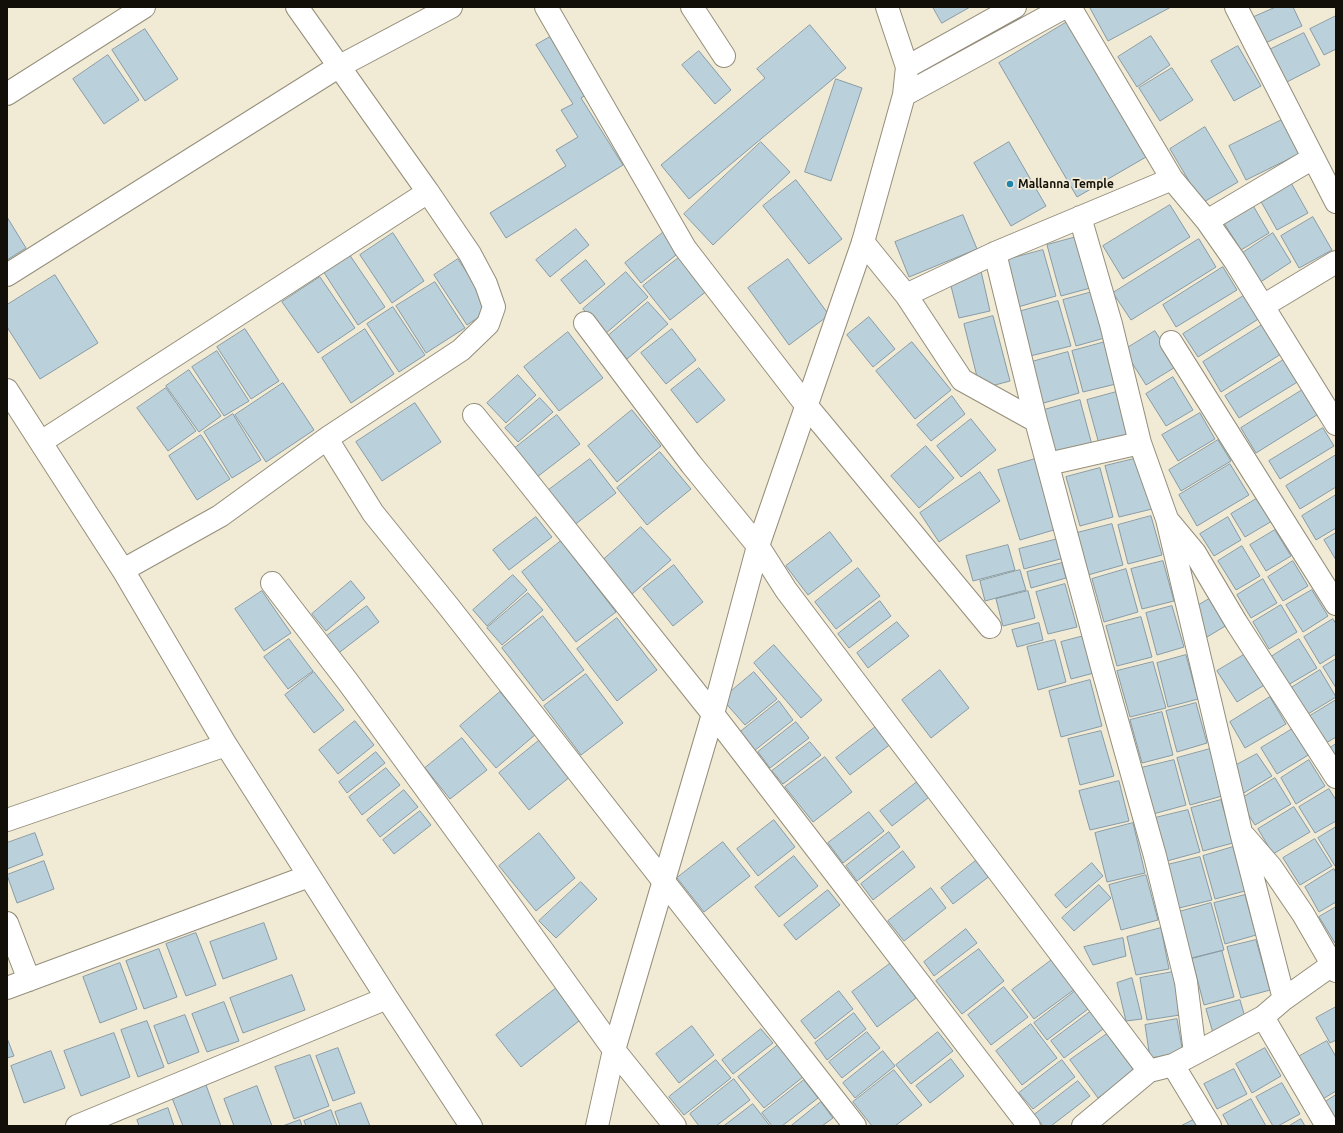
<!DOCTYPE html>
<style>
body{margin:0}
#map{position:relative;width:1343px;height:1133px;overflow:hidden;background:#f1ead5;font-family:Ubuntu,sans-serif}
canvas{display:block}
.frame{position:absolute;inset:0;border:8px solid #110f08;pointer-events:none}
</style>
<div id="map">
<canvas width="1343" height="1133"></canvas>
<div class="frame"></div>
</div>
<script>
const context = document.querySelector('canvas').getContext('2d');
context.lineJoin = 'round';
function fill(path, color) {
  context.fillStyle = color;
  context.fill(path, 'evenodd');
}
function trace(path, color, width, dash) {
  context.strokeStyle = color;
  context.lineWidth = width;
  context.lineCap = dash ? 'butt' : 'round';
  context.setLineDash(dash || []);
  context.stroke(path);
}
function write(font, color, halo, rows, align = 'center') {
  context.font = font + ' Ubuntu,sans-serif';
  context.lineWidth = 3.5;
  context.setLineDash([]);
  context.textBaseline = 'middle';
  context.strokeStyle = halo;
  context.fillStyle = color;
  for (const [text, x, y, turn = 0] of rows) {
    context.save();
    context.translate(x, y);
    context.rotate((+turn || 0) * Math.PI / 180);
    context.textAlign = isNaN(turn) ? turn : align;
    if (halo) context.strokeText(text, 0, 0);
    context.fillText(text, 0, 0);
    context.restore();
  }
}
const building = new Path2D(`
 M933 7H970L942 23Z
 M1092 7H1171L1108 41 1090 8Z
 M1276 7H1293L1302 26 1259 46 1247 20Z
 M1336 16V49L1324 55 1310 29Z
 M1067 22 1146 157 1077 197 999 63Z
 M810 25 846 68 689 199 661 165 765 78 757 69Z
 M145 29 178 79 145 101 112 50Z
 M1304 33 1320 65 1283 84 1267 51Z
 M1151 36 1170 65 1137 87 1118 57Z
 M550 37 586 95 581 98 623 165 506 238 490 213 566 166 556 150 578 137 561 110 573 104 536 45Z
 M1238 46 1261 86 1234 101 1211 61Z
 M699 51 731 90 715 104 682 65Z
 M108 55 139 100 104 124 73 79Z
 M1172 68 1193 100 1160 121 1139 88Z
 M836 79 862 88 831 181 805 172Z
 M1290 116 1307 150 1246 180 1229 146Z
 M1205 127 1238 182 1202 203 1170 149Z
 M761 142 790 172 713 245 684 214Z
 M1009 142 1046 206 1011 226 974 163Z
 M796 180 842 239 809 264 763 206Z
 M1290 181 1308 213 1277 230 1259 198Z
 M1251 202 1269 233 1241 250 1222 220Z
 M1170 205 1190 237 1123 279 1103 246Z
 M963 215 977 249 909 277 895 242Z
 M7 217 26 248 7 260Z
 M1313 217 1332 250 1299 268 1281 236Z
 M576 229 589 245 550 277 536 260Z
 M665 231 681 251 641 283 625 263Z
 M393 233 424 281 392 303 360 255Z
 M1273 233 1291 262 1259 283 1241 254Z
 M1080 236 1094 287 1061 296 1047 245Z
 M1199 239 1216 267 1131 320 1113 293Z
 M1043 250 1056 296 1018 307 1006 260Z
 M349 254 385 307 358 325 323 271Z
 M681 256 708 290 670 320 643 286Z
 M458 259 491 309 467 325 434 275Z
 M788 259 829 315 789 345 748 288Z
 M586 260 605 284 580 304 561 280Z
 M1223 267 1237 290 1176 327 1163 305Z
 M981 271 990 311 959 318 949 278Z
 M626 272 648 297 605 334 583 309Z
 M55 275 98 343 40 379 7 327V305Z
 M320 277 355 328 318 353 282 302Z
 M435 282 465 328 426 353 396 306Z
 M1096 291 1108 337 1076 346 1063 300Z
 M1245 295 1260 318 1198 357 1183 334Z
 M1058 301 1071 346 1030 356 1018 312Z
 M648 302 668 324 627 359 608 336Z
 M393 307 425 355 399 372 367 324Z
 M993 316 1010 381 980 389 964 324Z
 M869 317 895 349 873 367 847 335Z
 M1262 325 1281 354 1221 392 1203 362Z
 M245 329 279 381 251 399 217 347Z
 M365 329 394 374 351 403 322 358Z
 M672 329 696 360 666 384 641 353Z
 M1155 331 1177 366 1146 385 1124 350Z
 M568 332 603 378 559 411 524 367Z
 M1109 341 1120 383 1083 392 1072 351Z
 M912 342 951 390 915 419 876 371Z
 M217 351 249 401 224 416 192 367Z
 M1068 352 1079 393 1040 404 1028 363Z
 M1285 359 1299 381 1239 418 1225 396Z
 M699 368 725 400 697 423 671 390Z
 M189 370 221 416 199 432 166 386Z
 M518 375 536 395 506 423 487 403Z
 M1173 377 1193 410 1166 426 1146 394Z
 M283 383 314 430 266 462 235 415Z
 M166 388 196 431 168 451 137 408Z
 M1304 389 1320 413 1256 453 1241 428Z
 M1120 391 1132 436 1099 444 1087 400Z
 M952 396 965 414 931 441 917 425Z
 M540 398 553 412 518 442 505 428Z
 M1080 400 1092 445 1056 455 1044 410Z
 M415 403 441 442 382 481 356 442Z
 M632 410 661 446 617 482 588 446Z
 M1200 413 1215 439 1178 461 1162 435Z
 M233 414 261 460 232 478 204 432Z
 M557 415 580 444 537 477 515 448Z
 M971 419 996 450 961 477 937 446Z
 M1323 428 1334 446 1280 479 1269 461Z
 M201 435 230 479 197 500 169 456Z
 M1218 440 1231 461 1181 491 1169 470Z
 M926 446 954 478 919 508 891 476Z
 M660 452 691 489 647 525 617 488Z
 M1336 455V487L1300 509 1286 486Z
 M1138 458 1152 509 1119 517 1105 466Z
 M590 459 616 493 573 526 546 492Z
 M1035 459 1057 529 1020 540 998 470Z
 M1230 464 1249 495 1197 526 1179 495Z
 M1100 468 1113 517 1080 526 1066 477Z
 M980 472 1000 501 939 542 920 513Z
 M1336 495V528L1316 540 1302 516Z
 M1258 498 1272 521 1245 537 1231 514Z
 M1151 516 1162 555 1128 564 1118 525Z
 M536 517 552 537 509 570 493 550Z
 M1228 517 1241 540 1214 556 1200 534Z
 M1112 524 1123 565 1088 575 1077 533Z
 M641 527 671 560 632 594 603 560Z
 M1275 530 1291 556 1266 571 1250 545Z
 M830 532 852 561 808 595 786 566Z
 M1336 533V560L1324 540Z
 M1058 539 1064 558 1024 569 1019 549Z
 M561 541 616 612 576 642 522 572Z
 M1008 545 1015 570 973 581 966 556Z
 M1242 546 1260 576 1236 590 1218 561Z
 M1163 561 1174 601 1142 609 1131 569Z
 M1293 561 1308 586 1283 601 1268 577Z
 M1062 563 1066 578 1031 588 1027 572Z
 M674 565 703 602 673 626 643 589Z
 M858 568 880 596 836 629 815 602Z
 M1126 569 1138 612 1104 622 1092 579Z
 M1020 570 1026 590 985 601 980 581Z
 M513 575 527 590 487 626 473 610Z
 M1263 579 1277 603 1251 618 1237 595Z
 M351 581 365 598 326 631 312 614Z
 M1065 584 1077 627 1048 634 1036 592Z
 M1312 590 1328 616 1303 632 1286 605Z
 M262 591 291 633 264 651 235 609Z
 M1028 591 1035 618 1003 626 996 599Z
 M528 593 543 610 502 645 487 628Z
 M1211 598 1227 625 1207 637 1190 610Z
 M880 601 891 616 849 648 838 634Z
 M1281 605 1297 632 1269 649 1253 622Z
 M367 606 379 622 336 655 324 638Z
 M1172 606 1184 647 1157 655 1146 613Z
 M543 616 584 670 543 701 502 648Z
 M1141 617 1152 657 1117 666 1106 626Z
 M617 618 657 670 617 701 577 649Z
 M1333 619 1336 624V654L1320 664 1304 637Z
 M897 622 909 636 868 668 857 653Z
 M1039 623 1043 640 1017 647 1012 630Z
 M1084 636 1094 673 1071 679 1061 642Z
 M289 639 313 671 288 689 264 657Z
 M1299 639 1317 668 1288 685 1271 657Z
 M1055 640 1066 682 1038 690 1027 647Z
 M774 645 822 700 801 718 754 663Z
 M1247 653 1266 684 1237 702 1217 671Z
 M1186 655 1198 699 1168 707 1157 663Z
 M1336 659V688L1323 667Z
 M1153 662 1166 708 1130 717 1117 671Z
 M940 670 969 708 931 738 902 700Z
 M1320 670 1336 697 1308 714 1291 688Z
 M314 672 344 710 314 733 285 695Z
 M754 672 777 699 745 725 722 699Z
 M586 674 623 723 581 755 544 706Z
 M1090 680 1102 726 1061 737 1049 691Z
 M500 692 536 734 496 768 460 726Z
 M1270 697 1286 724 1245 748 1230 722Z
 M1336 700V737L1326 743 1310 716Z
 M779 701 793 720 754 751 739 733Z
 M1196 703 1207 743 1177 752 1166 711Z
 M1162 712 1173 755 1142 763 1130 720Z
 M355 721 374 745 338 774 319 750Z
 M796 722 809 738 770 768 758 752Z
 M878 725 892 743 850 775 836 758Z
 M1294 728 1310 754 1277 774 1261 748Z
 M1101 731 1114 776 1080 785 1068 739Z
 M462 738 487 770 450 799 425 768Z
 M541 739 571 776 529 810 499 773Z
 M810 742 821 755 783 784 772 771Z
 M1336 744V758L1330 748Z
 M1210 749 1222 796 1190 805 1177 758Z
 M376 752 385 763 347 793 339 782Z
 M1257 754 1272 776 1242 794 1229 769Z
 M825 757 852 792 813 822 785 787Z
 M1174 760 1186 805 1153 814 1141 768Z
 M1309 760 1325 786 1296 804 1281 778Z
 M386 768 400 785 362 815 349 797Z
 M1275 778 1291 804 1255 825 1239 800Z
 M921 779 933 794 892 826 880 811Z
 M1119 781 1129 821 1090 830 1079 791Z
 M1329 789 1336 800V821L1315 833 1299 807Z
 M404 790 418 807 380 837 367 820Z
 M1221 800 1233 843 1203 851 1191 808Z
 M1294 807 1310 832 1273 854 1258 829Z
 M1188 810 1200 852 1167 861 1155 818Z
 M420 811 431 825 394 854 383 840Z
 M869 812 884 831 843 863 828 843Z
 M774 820 795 847 758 876 737 849Z
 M1133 823 1145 873 1107 882 1095 833Z
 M1336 827V866H1335L1318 838Z
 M889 832 900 847 857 881 846 866Z
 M35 833 43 855 7 869V843Z
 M539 833 575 878 536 911 499 866Z
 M1315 839 1332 866 1300 885 1283 858Z
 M723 842 750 876 704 912 677 878Z
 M1233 847 1245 891 1215 899 1203 856Z
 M903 851 915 867 873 900 861 884Z
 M794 856 818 886 779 917 755 887Z
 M982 856 995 872 953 904 941 888Z
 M1200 857 1212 900 1179 908 1167 865Z
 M44 861 54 889 17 903 7 875Z
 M1092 863 1103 876 1066 908 1055 895Z
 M1334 869 1336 873V902L1319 912 1305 887Z
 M1146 875 1158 920 1121 930 1109 885Z
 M581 882 597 899 556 938 539 921Z
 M1099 885 1111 898 1074 931 1062 918Z
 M931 888 946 908 904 941 888 921Z
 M828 890 840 905 796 940 784 925Z
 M1245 895 1256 935 1225 944 1214 903Z
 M1211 903 1224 950 1191 958 1179 912Z
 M1336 907V943H1335L1319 917Z
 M264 923 277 959 223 979 210 942Z
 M1161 928 1169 969 1136 975 1127 937Z
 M966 929 977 943 934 976 924 962Z
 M196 933 216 985 186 996 166 944Z
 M1123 938 1126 956 1093 965 1084 947Z
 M1256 940 1270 990 1241 998 1227 947Z
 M159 949 177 997 144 1009 126 961Z
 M979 949 1004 981 962 1014 936 981Z
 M1222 951 1234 997 1204 1005 1192 959Z
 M1053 959 1075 989 1034 1019 1012 990Z
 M120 963 137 1009 100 1023 83 977Z
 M891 963 916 998 877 1027 852 992Z
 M1173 972 1180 1015 1147 1020 1140 978Z
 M292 975 305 1010 243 1033 230 998Z
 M1132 978 1142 1019 1126 1021 1117 983Z
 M559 986 584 1017 521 1067 496 1035Z
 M1004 987 1028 1017 991 1045 968 1015Z
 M1078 989 1092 1006 1047 1040 1034 1023Z
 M839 991 853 1009 815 1039 801 1021Z
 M1240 1000 1247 1024 1213 1033 1206 1009Z
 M224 1002 239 1041 207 1052 192 1014Z
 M1336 1007V1040L1330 1043 1316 1018Z
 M1094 1009 1107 1026 1064 1058 1051 1041Z
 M854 1013 866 1029 827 1060 815 1043Z
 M185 1015 199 1052 168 1064 154 1026Z
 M1177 1019 1183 1053 1150 1058 1145 1025Z
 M147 1021 164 1067 138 1077 121 1030Z
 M1031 1024 1057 1058 1022 1085 996 1051Z
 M692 1026 714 1055 679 1083 656 1054Z
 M761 1029 773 1043 733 1074 722 1060Z
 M867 1032 880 1048 842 1078 829 1062Z
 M938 1032 953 1051 911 1084 896 1065Z
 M114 1033 130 1077 81 1096 64 1051Z
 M1107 1034 1135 1072 1098 1098 1070 1060Z
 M7 1038 14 1056 7 1058Z
 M1327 1041 1336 1057V1091L1321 1100 1298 1057Z
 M778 1045 803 1077 764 1108 738 1077Z
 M338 1048 355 1093 333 1101 316 1056Z
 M1265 1048 1281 1076 1252 1093 1236 1064Z
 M51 1051 65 1088 24 1103 11 1066Z
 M883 1051 895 1066 855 1098 843 1083Z
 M310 1055 329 1106 294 1119 275 1067Z
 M951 1059 964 1076 930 1103 916 1086Z
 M716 1060 731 1078 684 1115 669 1097Z
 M1062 1060 1075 1077 1033 1109 1019 1093Z
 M1234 1069 1247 1094 1217 1109 1204 1084Z
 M894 1070 922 1105 895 1126H872L853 1102Z
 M734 1079 750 1100 716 1126H699L690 1114Z
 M804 1080 818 1098 782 1126H772L762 1113Z
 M1078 1081 1090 1096 1051 1126H1043L1034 1115Z
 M1282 1083 1300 1114 1278 1126H1273L1256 1097Z
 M206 1085 221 1126H183L172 1098Z
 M257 1086 272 1126H234L224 1099Z
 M1336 1095V1125L1322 1104Z
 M1251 1099 1266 1126H1229L1223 1115Z
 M821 1102 833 1118 822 1126H791Z
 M361 1103 370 1126H340L335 1112Z
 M753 1104 770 1126H724Z
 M168 1108 174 1126H139L137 1120Z
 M331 1110 337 1126H306L304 1121Z
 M1199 1117 1204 1126H1181Z
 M1301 1119 1305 1126H1289Z
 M300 1120 302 1126H283Z`);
fill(building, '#bad0db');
trace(building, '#879ba6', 1);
const street = new Path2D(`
 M546 7 685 248 806 405 990 627
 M692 7 724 56
 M1070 7 1172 179 1207 221 1235 261 1336 424
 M1236 7 1336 202
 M7 94 144 7
 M1080 217 1111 324 1140 443 1167 519 1241 832 1284 999
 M1207 221 1313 158
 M863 242 906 295 962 380 1036 421
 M995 253 1036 421 1102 667 1155 856 1186 982 1195 1053
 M7 275 338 67 451 7
 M906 295 995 253 1172 179
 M1263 306 1336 262
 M585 323 691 464 758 546 786 590 1149 1071
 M1171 342 1336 604
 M7 390 123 570 226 745 387 998 471 1126
 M474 415 513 463 713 714 1029 1126
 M327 439 373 513 449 607 855 1126
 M41 442 428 192 297 7
 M1048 464 1140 443
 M1170 523 1195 553 1236 622 1336 777
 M123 570 220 516 329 437 461 350 488 324 494 307 486 284 470 254 428 192
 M272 583 348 682 482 866 614 1050 675 1126
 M7 820 226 745
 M1245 837 1271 867 1303 914 1336 971
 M7 923 29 980
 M7 988 309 876
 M1263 1017 1327 1126
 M1173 1065 1210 1126
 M77 1126 387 998
 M1083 1126 1149 1071 1173 1065 1263 1017 1284 999 1336 962`);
const secondary = new Path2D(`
 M907 67 1015 7
 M904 95 1065 7
 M597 1126 614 1050 713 714 758 546 863 242 904 95 907 67 887 7`);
trace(street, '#948e7b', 24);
trace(secondary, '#948e7b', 24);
trace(street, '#fff', 22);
trace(secondary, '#fff', 22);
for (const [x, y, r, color] of [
 [1010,184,4,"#1e85ae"]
]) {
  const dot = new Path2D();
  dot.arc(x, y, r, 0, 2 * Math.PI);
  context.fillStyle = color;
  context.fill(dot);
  trace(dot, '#f1ead5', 1.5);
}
write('bold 12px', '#110f08', '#f1ead5', [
 ["Mallanna Temple",1018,184]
], 'left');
</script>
